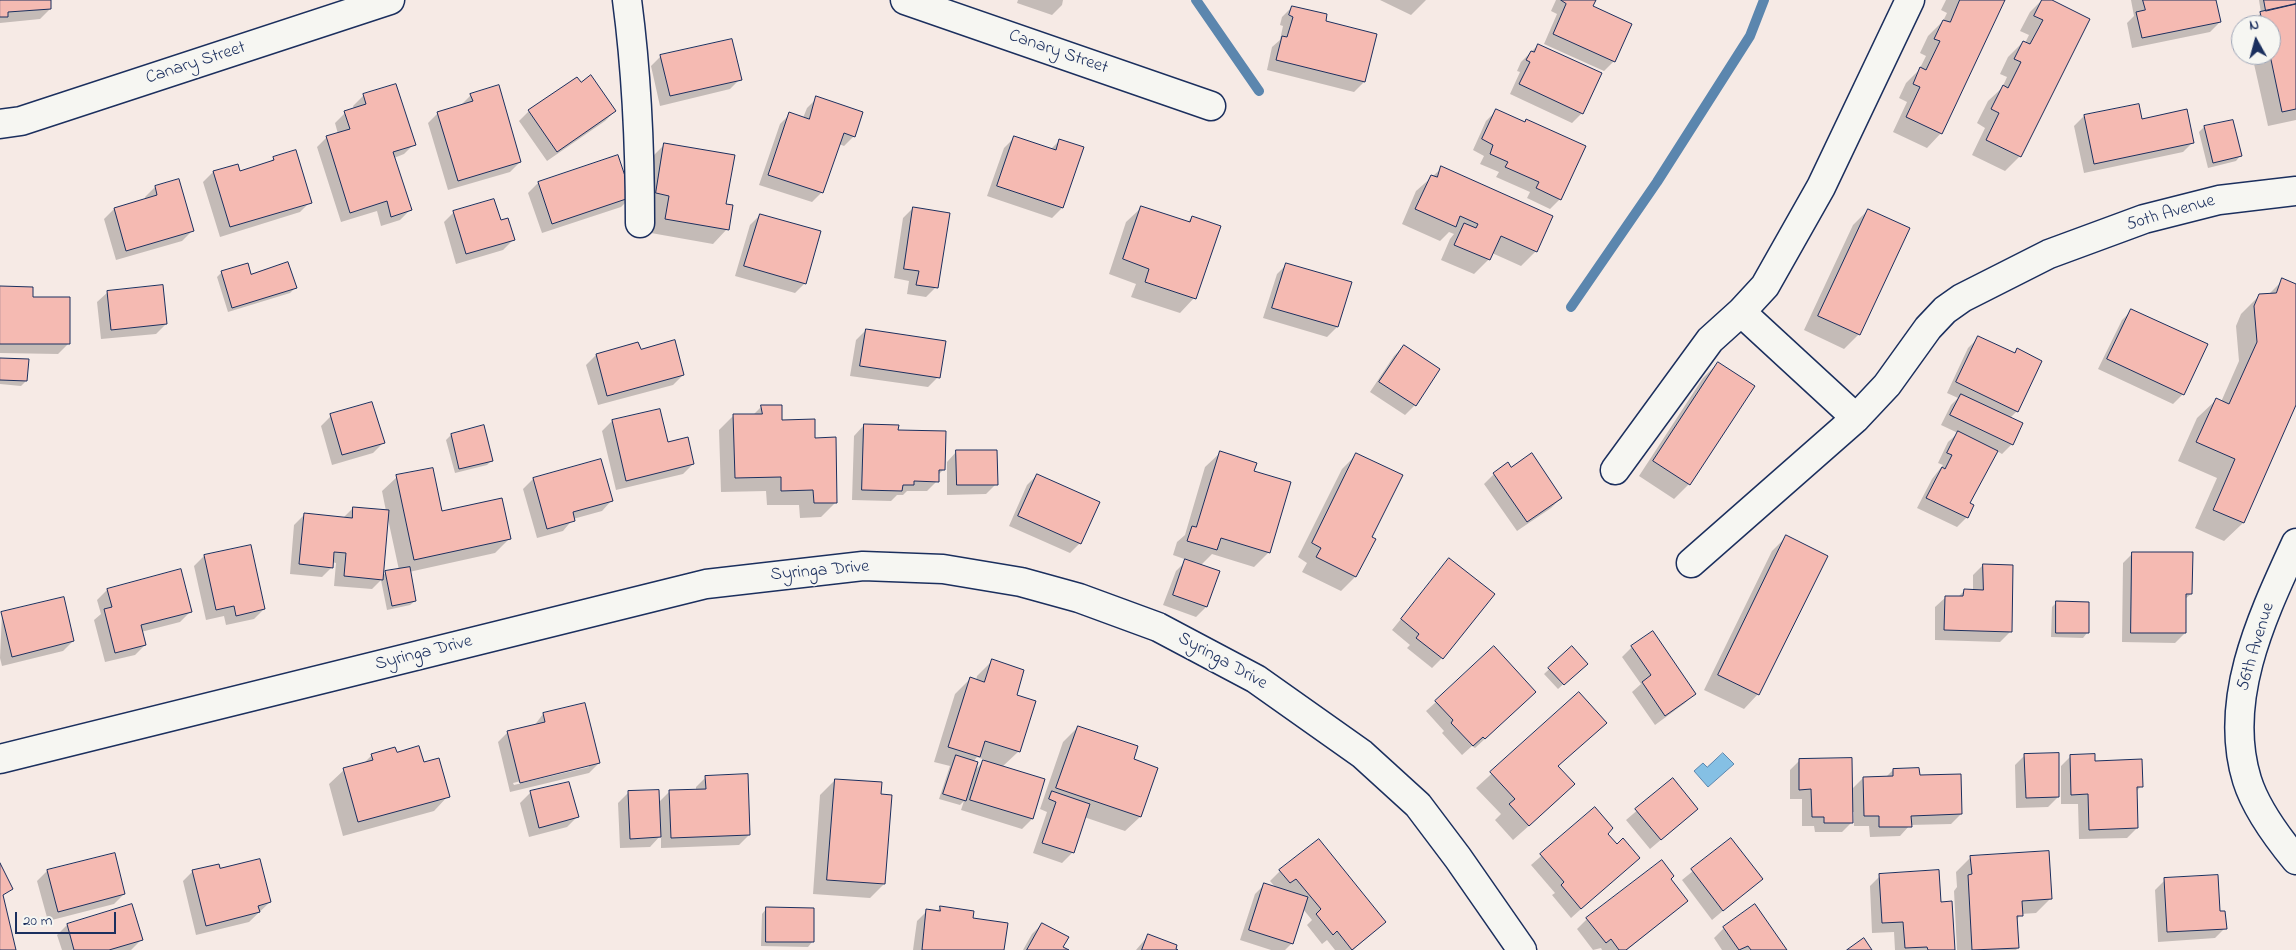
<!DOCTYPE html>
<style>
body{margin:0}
#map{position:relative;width:2296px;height:950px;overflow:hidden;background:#f6eae5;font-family:"Indie Flower",sans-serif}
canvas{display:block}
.north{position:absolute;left:2231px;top:15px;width:50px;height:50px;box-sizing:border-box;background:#f6f6f2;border:1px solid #9ea6b7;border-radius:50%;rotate:353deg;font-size:14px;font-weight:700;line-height:20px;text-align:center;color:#1b2f5e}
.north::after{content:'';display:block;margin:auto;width:18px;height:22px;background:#1b2f5e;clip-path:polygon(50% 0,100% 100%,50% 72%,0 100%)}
.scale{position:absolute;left:15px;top:912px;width:101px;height:22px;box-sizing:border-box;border:2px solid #1b2f5e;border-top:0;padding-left:6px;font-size:15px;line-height:18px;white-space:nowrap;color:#1b2f5e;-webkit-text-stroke:4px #f6f6f2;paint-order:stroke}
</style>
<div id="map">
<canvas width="2296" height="950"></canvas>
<div class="north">N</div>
<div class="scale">20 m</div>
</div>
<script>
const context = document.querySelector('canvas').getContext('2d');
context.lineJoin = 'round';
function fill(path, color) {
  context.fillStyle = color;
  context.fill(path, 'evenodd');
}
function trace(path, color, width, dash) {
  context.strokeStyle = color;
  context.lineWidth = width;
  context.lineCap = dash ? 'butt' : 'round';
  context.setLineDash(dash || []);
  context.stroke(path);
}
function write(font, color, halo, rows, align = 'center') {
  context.font = font + ' "Indie Flower",sans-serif';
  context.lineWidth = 4;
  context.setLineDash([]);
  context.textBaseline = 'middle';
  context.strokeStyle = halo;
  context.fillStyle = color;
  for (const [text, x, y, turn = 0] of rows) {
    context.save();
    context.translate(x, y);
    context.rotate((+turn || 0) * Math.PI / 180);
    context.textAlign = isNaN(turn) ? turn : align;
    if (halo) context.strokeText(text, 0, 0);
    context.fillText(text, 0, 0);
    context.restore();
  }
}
const water = new Path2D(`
 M1723 753 1734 764 1708 787 1694 771 1703 763 1707 767Z`);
fill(water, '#85c0e4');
trace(water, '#5b86ae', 1);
fill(new Path2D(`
 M0 0H49L50 9 40 19 0 23Z
 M1018 0H1063L1062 5 1052 15 1017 3Z
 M1380 0H1426L1411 15Z
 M1556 0H1595L1592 7 1614 61 1604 71 1544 44 1557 14 1551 11Z
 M1946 0H2004L1941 133 1927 148 1893 132 1907 102 1899 98 1906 83 1919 70 1926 56 1920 53 1928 36 1943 21 1947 13 1941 10Z
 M2042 0H2049L2020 156 2005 171 1972 155 1985 128 1977 123 1988 101 2002 88 2007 77 2000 74 2008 57 2023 42 2025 43 2029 35 2020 31 2030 12Z
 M2131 0H2215L2220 22 2210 32 2132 48 2127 23 2134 16Z
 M2259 0H2296V120L2268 126 2252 55H2271V25H2249L2261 13Z
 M1292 7 1324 22 1376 35 1364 82 1354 92 1267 70 1272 47 1280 40 1283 26 1280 25 1282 17Z
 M1538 45 1582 113 1572 123 1510 94 1520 72 1517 71 1521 62Z
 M661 56 740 79 730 89 660 106 651 66Z
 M576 78 615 111 605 121 547 161 519 121 529 111Z
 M396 86 414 144 404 154 394 158 410 210 400 220 381 226 377 211 341 222 317 147 327 137 338 134 335 123 345 113 354 109 353 106 363 96Z
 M471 95 520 162 510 172 448 190 428 123 438 113 461 105Z
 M817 98 854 136 844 146 839 144 822 192 812 202 759 185 780 124 790 114 803 118 807 108Z
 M1496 111 1523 123 1526 120 1560 199 1550 209 1527 198 1530 192 1496 177 1499 172 1480 164 1484 156 1473 150 1486 121Z
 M2084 116 2193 142 2183 152 2084 173 2074 126Z
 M2232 121 2240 156 2236 161 2208 168 2199 132 2204 127Z
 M1014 138 1050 150 1060 140 1062 208 1052 218 987 196 1004 148Z
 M665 144 725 206 727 229 713 244 651 233 655 211 642 208 650 159Z
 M274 158 310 202 300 212 220 237 203 182 213 172 237 165 239 172 269 163Z
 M1442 168 1536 251 1521 266 1492 253 1489 259 1474 274 1441 260 1450 239 1454 234 1449 232 1440 241 1402 224 1416 191Z
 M538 183 631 197 621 207 542 233 528 193Z
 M155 187 192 231 182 241 116 260 104 219 114 209 146 200 145 197Z
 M913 208 936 287 926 297 907 294 909 281 894 278 903 218Z
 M1141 208 1187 223 1192 217 1194 298 1180 313 1131 297 1136 284 1109 274 1126 222Z
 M1868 210 1859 334 1844 349 1804 330 1853 225Z
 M454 212 500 221 513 240 503 250 456 264 444 222Z
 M760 215 805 283 795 293 735 276 750 225Z
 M1287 264 1351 282 1337 327 1327 337 1263 318 1277 274Z
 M222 272 250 275 295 288 290 293 228 312 217 277Z
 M2283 280 2296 286V402L2243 523 2224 541 2195 528 2217 478 2178 461 2197 418 2216 400 2221 402 2239 361 2236 326 2241 314 2260 295H2268Z
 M0 288 32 298 68 344 58 354 0 353Z
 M108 292 166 324 156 334 101 339 97 302Z
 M2132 310 2183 394 2173 404 2098 369 2122 320Z
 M866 330 938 377 928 387 850 376 856 340Z
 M1978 338 2013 354 2017 350V411L2010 418 2012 444 2002 454 1997 451 1968 504 1967 517 1957 527 1917 508 1932 479 1943 465 1938 463 1948 442 1958 433 1941 425 1951 405 1958 398 1947 393 1968 348Z
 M1404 346 1415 405 1405 415 1370 392 1394 356Z
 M640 351 683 375 673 385 598 405 586 365 596 355Z
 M0 359 26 381 21 386 0 384Z
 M1718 363 1689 484 1674 499 1639 476 1703 378Z
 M762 406 781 421 814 439 836 502 821 517 800 518 799 505H767L766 491 721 492 719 430 734 415H753Z
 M331 416 383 443 373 453 332 465 321 426Z
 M612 421 667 444 693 464 683 474 616 490 602 431Z
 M864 425 897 431 944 469 938 475 937 481 927 491H907L903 495H897L891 501 852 500 854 436Z
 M451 435 492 460 487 465 455 473 446 440Z
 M957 451 996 484 986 494 947 495V462Z
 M1220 453 1253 472 1269 552 1254 567 1212 554 1200 566 1218 572 1206 607 1196 617 1163 605 1176 571 1187 560 1173 555 1177 542 1185 535 1205 467Z
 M1357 454 1371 537 1355 577 1341 591 1302 572 1307 563 1298 557 1342 469Z
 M600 460 612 500 602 511 573 519 563 531 537 538 523 489 533 479Z
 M1511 469 1561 498 1551 508 1517 531 1484 484 1494 474Z
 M1037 475 1080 543 1070 553 1009 526 1027 485Z
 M397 477 441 513 510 538 495 553 409 572 415 601 410 605 387 610 381 580 372 589 334 586 336 563 332 562V567L322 577 290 574 294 525 304 515 343 518 353 508 386 511 382 491ZM388 519 399 570 386 573 382 576Z
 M1786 537 1758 694 1744 709 1704 690 1772 551Z
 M250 546 264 609 254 619 226 625 224 616 206 620 194 566 204 556Z
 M2133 553 2191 594 2185 599V633L2175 643 2122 642 2123 563Z
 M1449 560 1442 658 1432 668 1407 648 1410 645 1392 630Z
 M1983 565 2010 632 2000 642 1935 640V607L1946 597H1958L1964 591H1973V575Z
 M180 571 190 612 180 622 141 632 145 645 135 655 105 662 94 620 101 614 97 600 107 590Z
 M2057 602 2087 633 2083 638 2051 637 2052 607Z
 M2 613 73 641 63 651 2 666 0 658Z
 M1653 633 1695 693 1685 703 1655 725 1632 692 1641 684 1622 657 1632 647Z
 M1572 648 1581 668 1558 689 1544 674Z
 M992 661 1015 696 1019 751 1002 767 1032 819 1022 829 961 810 964 801 960 805 939 799 950 766 934 762 955 694 970 679 976 681 977 676ZM977 757 985 760 974 771 973 762Z
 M1579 694 1557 767 1559 799 1513 840 1495 820 1501 814 1476 788Z
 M1436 702H1525L1475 748 1472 746 1462 755 1442 733 1444 731 1426 711Z
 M543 714 599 763 589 773 510 792 498 742 508 732 534 726ZM589 764V767L514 785 513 783Z
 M1078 727 1132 760 1140 817 1125 831 1084 817 1072 853 1062 863 1033 853 1047 812 1040 809 1063 742Z
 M396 754 423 764 448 796 434 811 343 836 329 784 344 770 362 765 372 755Z
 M2025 755 2058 797 2048 807 2016 808 2015 765Z
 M2071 756 2094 762 2141 786 2136 792 2137 828 2127 838 2079 839 2078 804H2061V766Z
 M1800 760 1851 790 1863 778 1886 777 1893 770 1961 814 1951 824 1910 825 1900 836 1870 837 1869 826H1854V812H1852V822L1842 832H1815L1814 826H1802V799H1790V770Z
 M706 777 749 835 739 845 661 848V835L650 847 620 848 618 803 628 793 658 803 670 791 696 790V787Z
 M835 780 884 884 870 898 813 894 820 795Z
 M1673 780 1697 809 1650 849 1626 820Z
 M568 783 577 817 567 827 529 837 520 803 530 793Z
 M1595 809 1606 834 1617 846 1638 858 1571 918 1552 895 1555 893 1531 865Z
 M1731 840 1761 879 1712 920 1682 880Z
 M1971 857 2050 899 2036 913 2021 914 2016 921 2018 948 2016 950H1957L1954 891 1957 887 1956 872Z
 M219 870 270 902 249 922 196 935 183 881 193 871Z
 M47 871 124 894 114 904 48 921 37 881Z
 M1280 871 1385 922 1353 950H1335L1327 940 1322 944 1307 925 1312 920 1303 909 1292 943 1285 950H1271L1240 940 1255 894 1265 884 1276 888 1270 881Z
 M1880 876 1940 903 1954 950H1895L1894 932 1872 933 1870 886Z
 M1670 879 1687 901 1627 950H1602L1601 948 1593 950 1577 929 1587 919Z
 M2165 880 2219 913 2225 928 2215 938 2158 942 2155 890Z
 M940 908 1003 950H913L917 921 927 911 936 912Z
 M766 909 812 942 808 947 761 946 762 914Z
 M1042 924 1062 947 1067 950H1023L1032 934Z
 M67 925 141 940 131 950H62L57 935Z
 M1724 928 1786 950H1722L1714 938Z
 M1148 936 1175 950H1136Z`), '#0003');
trace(new Path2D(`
 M1196 0 1259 91
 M1571 307 1657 182 1750 36 1764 0`), '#5b86ae', 10);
const building = new Path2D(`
 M0 0H51V9L8 12V17H0Z
 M1561 0H1596L1593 6 1632 24 1615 62 1553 34 1566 4Z
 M1960 0H2005L1942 134 1906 117 1920 87 1913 84 1920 67 1926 70 1940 41 1934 39 1943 20 1950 22Z
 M2042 0H2052L2090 19 2021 157 1986 140 1999 113 1991 109 2003 85 2008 88 2021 62 2014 59 2023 41 2030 44 2043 20 2034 16Z
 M2143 0H2216L2221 22 2142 38 2136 12 2145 10Z
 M2264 0H2296V4L2266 11Z
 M2296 4V109L2282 112 2270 55 2271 25H2263L2260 12Z
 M1292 6 1327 14 1326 21 1377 34 1365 82 1276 60 1282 36 1287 37 1293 17 1289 15Z
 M732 39 742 80 670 96 660 55Z
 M1538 44 1602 73 1583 114 1519 84 1530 62 1526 60 1531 51 1534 52Z
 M591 75 616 111 557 152 528 110 577 77 581 82Z
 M396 84 416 145 393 152 412 210 391 217 387 201 350 213 326 136 350 129 344 111 366 104 363 94Z
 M499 85 521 162 458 181 437 112 473 101 470 94Z
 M816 96 863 112 855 137 844 133 823 193 768 175 789 112 809 119Z
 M2139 104 2142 119 2187 109 2194 143 2094 164 2084 115Z
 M1496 109 1525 122 1526 119 1586 146 1561 200 1536 188 1539 182 1505 167 1508 162 1490 154 1493 145 1482 139Z
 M2233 120 2242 156 2213 163 2204 126Z
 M1014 136 1056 150 1059 139 1084 147 1063 208 997 186Z
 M664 143 735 155 726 204 733 205 729 230 665 219 669 196 656 193Z
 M296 150 312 203 230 227 213 171 238 164 240 171 274 160 273 157Z
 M618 155 632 197 552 224 538 182Z
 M1441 166 1553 216 1537 252 1501 236 1490 260 1454 245 1464 223 1476 228 1478 224 1460 216 1456 227 1415 209 1431 175 1437 177Z
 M179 179 194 231 126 251 114 208 157 195 155 186Z
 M494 199 501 220 508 218 515 240 466 254 453 211Z
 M1141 206 1190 222 1192 216 1221 226 1196 299 1145 282 1149 269 1123 259Z
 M913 207 950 213 938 288 916 285 919 271 904 269Z
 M1868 209 1910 228 1860 335 1818 316Z
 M760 214 821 231 806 284 744 266Z
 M288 262 297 288 232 308 221 271 248 263 251 274Z
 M1286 263 1352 282 1338 327 1272 308Z
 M2282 278 2296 284V405L2244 523 2213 510 2235 459 2196 442 2216 398 2229 404 2257 342 2254 306 2259 294 2276 293Z
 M163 285 167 324 111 330 107 291Z
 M0 286 33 287V297H70V344H0Z
 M2131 309 2208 344 2184 395 2107 359Z
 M866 329 946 341 940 378 860 366Z
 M1978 336 2015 353 2017 348 2042 361 2018 412 1956 382Z
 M675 340 684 375 607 396 596 354 638 342 641 349Z
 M1404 345 1440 369 1416 406 1379 382Z
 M0 358 29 359 27 381 0 380Z
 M1718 362 1755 386 1690 485 1653 461Z
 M1961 394 2023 423 2013 445 1950 415Z
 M372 402 385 443 342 455 330 414Z
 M761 405H782V420L815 419V438L836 437 837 503H814L813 490 781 491V477L735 478 733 414H762Z
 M660 409 668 442 688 437 694 464 626 481 612 420Z
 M864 424 899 425 898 430 946 431 945 470H939V482L914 481V485H903L902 491 862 490Z
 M484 425 493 461 459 469 451 434Z
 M1958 431 1998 451 1970 503 1974 505 1968 518 1926 498 1942 467 1945 469 1952 455 1947 453Z
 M956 450H997L998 485H957Z
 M1220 451 1257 463 1254 471 1291 482 1270 553 1221 538 1217 550 1187 541 1192 526 1196 527Z
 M1356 453 1403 475 1372 537 1376 539 1356 577 1316 557 1321 548 1312 543Z
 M1532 453 1562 498 1527 522 1493 473 1508 462 1511 467Z
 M601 459 613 501 573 512 575 521 547 529 533 478Z
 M433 468 442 511 502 498 511 539 414 560 396 475Z
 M1037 474 1100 502 1081 544 1018 516Z
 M353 507 389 510 383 580 344 576 346 553 334 552 333 568 299 564 304 513 352 518Z
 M1786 535 1828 556 1759 695 1718 675Z
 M251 545 265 609 236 616 234 606 216 610 204 555Z
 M2132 552H2193L2192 594H2186V633H2131Z
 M1449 558 1495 594 1443 659 1416 638 1419 634 1401 619Z
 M1185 559 1220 571 1207 607 1173 595Z
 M1983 564 2013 565 2012 632 1944 630 1945 596H1963L1964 589 1983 590Z
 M410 567 416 601 392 606 385 571Z
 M181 569 192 612 141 625 146 645 115 653 104 609 112 607 107 589Z
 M64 597 74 641 12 657 1 612Z
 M2056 601 2089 602V633H2056Z
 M1653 631 1696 694 1665 716 1642 682 1651 675 1631 646Z
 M1494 646 1536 692 1485 739 1483 737 1473 746 1451 723 1453 720 1435 701Z
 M1572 646 1588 664 1564 685 1548 668Z
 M992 659 1024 670 1017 695 1036 701 1020 752 985 741 980 757 948 747 970 677 984 682Z
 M1579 692 1607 723 1558 766 1575 784 1529 826 1509 804 1515 799 1490 772Z
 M585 703 600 763 520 783 507 731 545 722 543 713Z
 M1078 726 1138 746 1134 759 1158 768 1141 817 1056 788Z
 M419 746 424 762 439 758 450 797 358 822 343 768 373 760 371 754 395 747 397 752Z
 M2059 753V797L2026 798 2024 754Z
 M2095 754V761L2142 759 2143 787H2137L2138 828 2089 830 2088 794 2071 795 2070 755Z
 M956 755 978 762 966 801 943 794Z
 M1852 758 1853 823H1824V817H1812L1811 789 1799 790V759Z
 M983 760 1045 779 1033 819 970 800Z
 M1919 768 1920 775 1961 774 1962 814 1911 816 1912 827H1879V816H1864L1863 777 1893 776V769Z
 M748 774 750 835 671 838 669 790 706 789 705 776Z
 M1673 778 1698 809 1661 840 1635 809Z
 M835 779 882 782 881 794 892 795 885 884 827 880Z
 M569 782 579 817 539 828 530 791Z
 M659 790 661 837 630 839 628 791Z
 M1052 791 1090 804 1074 853 1042 843 1056 802 1049 799Z
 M1595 807 1613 828 1608 834 1617 844 1623 838 1640 858 1581 909 1561 885 1564 882 1540 854Z
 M1731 838 1763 879 1723 911 1691 869Z
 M1319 839 1386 922 1352 950 1337 931 1333 935 1316 914 1321 909 1296 879 1290 883 1279 870Z
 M2049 851 2052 899 2022 901 2023 916H2017L2019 948 1972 950 1968 875 1972 874 1970 856Z
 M115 853 125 894 58 912 47 870Z
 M260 859 271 902 258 906 260 912 206 926 192 870 219 864 220 868Z
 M1662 860 1674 876 1671 879 1688 901 1626 950H1619L1611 939 1606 943 1586 918Z
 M0 863 13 889 3 895 16 950H0Z
 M1939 870 1941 902 1952 901 1955 950H1928L1927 947 1905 948 1903 922 1882 923 1879 874Z
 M2218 875 2220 911H2225L2227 929 2167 932 2164 878Z
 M1264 883 1308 897 1293 944 1249 930Z
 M132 904 143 940 109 950H74L67 924Z
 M1755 904 1787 950H1751L1748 946 1739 950 1723 927Z
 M940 906 974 911 973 918 1008 923 1004 950H922L926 909 940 911Z
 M766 907 814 908V942H766Z
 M1042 923 1069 937 1063 947 1069 950H1027Z
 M1148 934 1177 945 1176 949 1178 950H1142Z
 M1864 938 1872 950H1847Z`);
fill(building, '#f5bab2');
trace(building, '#1b2f5e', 1);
const minor = new Path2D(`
 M627 0C637 75 640 148 640 223
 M905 0 1211 106
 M0 124 21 121 390 0
 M1741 312 1856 418
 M1615 470 1710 340 1741 312 1765 286 1821 187 1910 0
 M2296 543C2263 615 2222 699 2247 780 2256 809 2277 837 2296 860
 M1691 563 1856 418 1887 385 1928 328 1945 310 1962 298 2049 254 2144 219 2219 200 2296 191
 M0 759 706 584 863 566 943 569 1021 582 1079 598 1158 627 1256 679 1362 754 1418 805 1458 858 1522 950`);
trace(minor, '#1b2f5e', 31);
trace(minor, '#f6f6f2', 28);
write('18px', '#1b2f5e', '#f6f6f2', [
 ["Canary Street",1058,53,19],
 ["Canary Street",196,64,-18],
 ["50th Avenue",2171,214,-16],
 ["Syringa Drive",820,572,-5],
 ["56th Avenue",2257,647,-73],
 ["Syringa Drive",424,654,-14],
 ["Syringa Drive",1222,662,29]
]);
</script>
